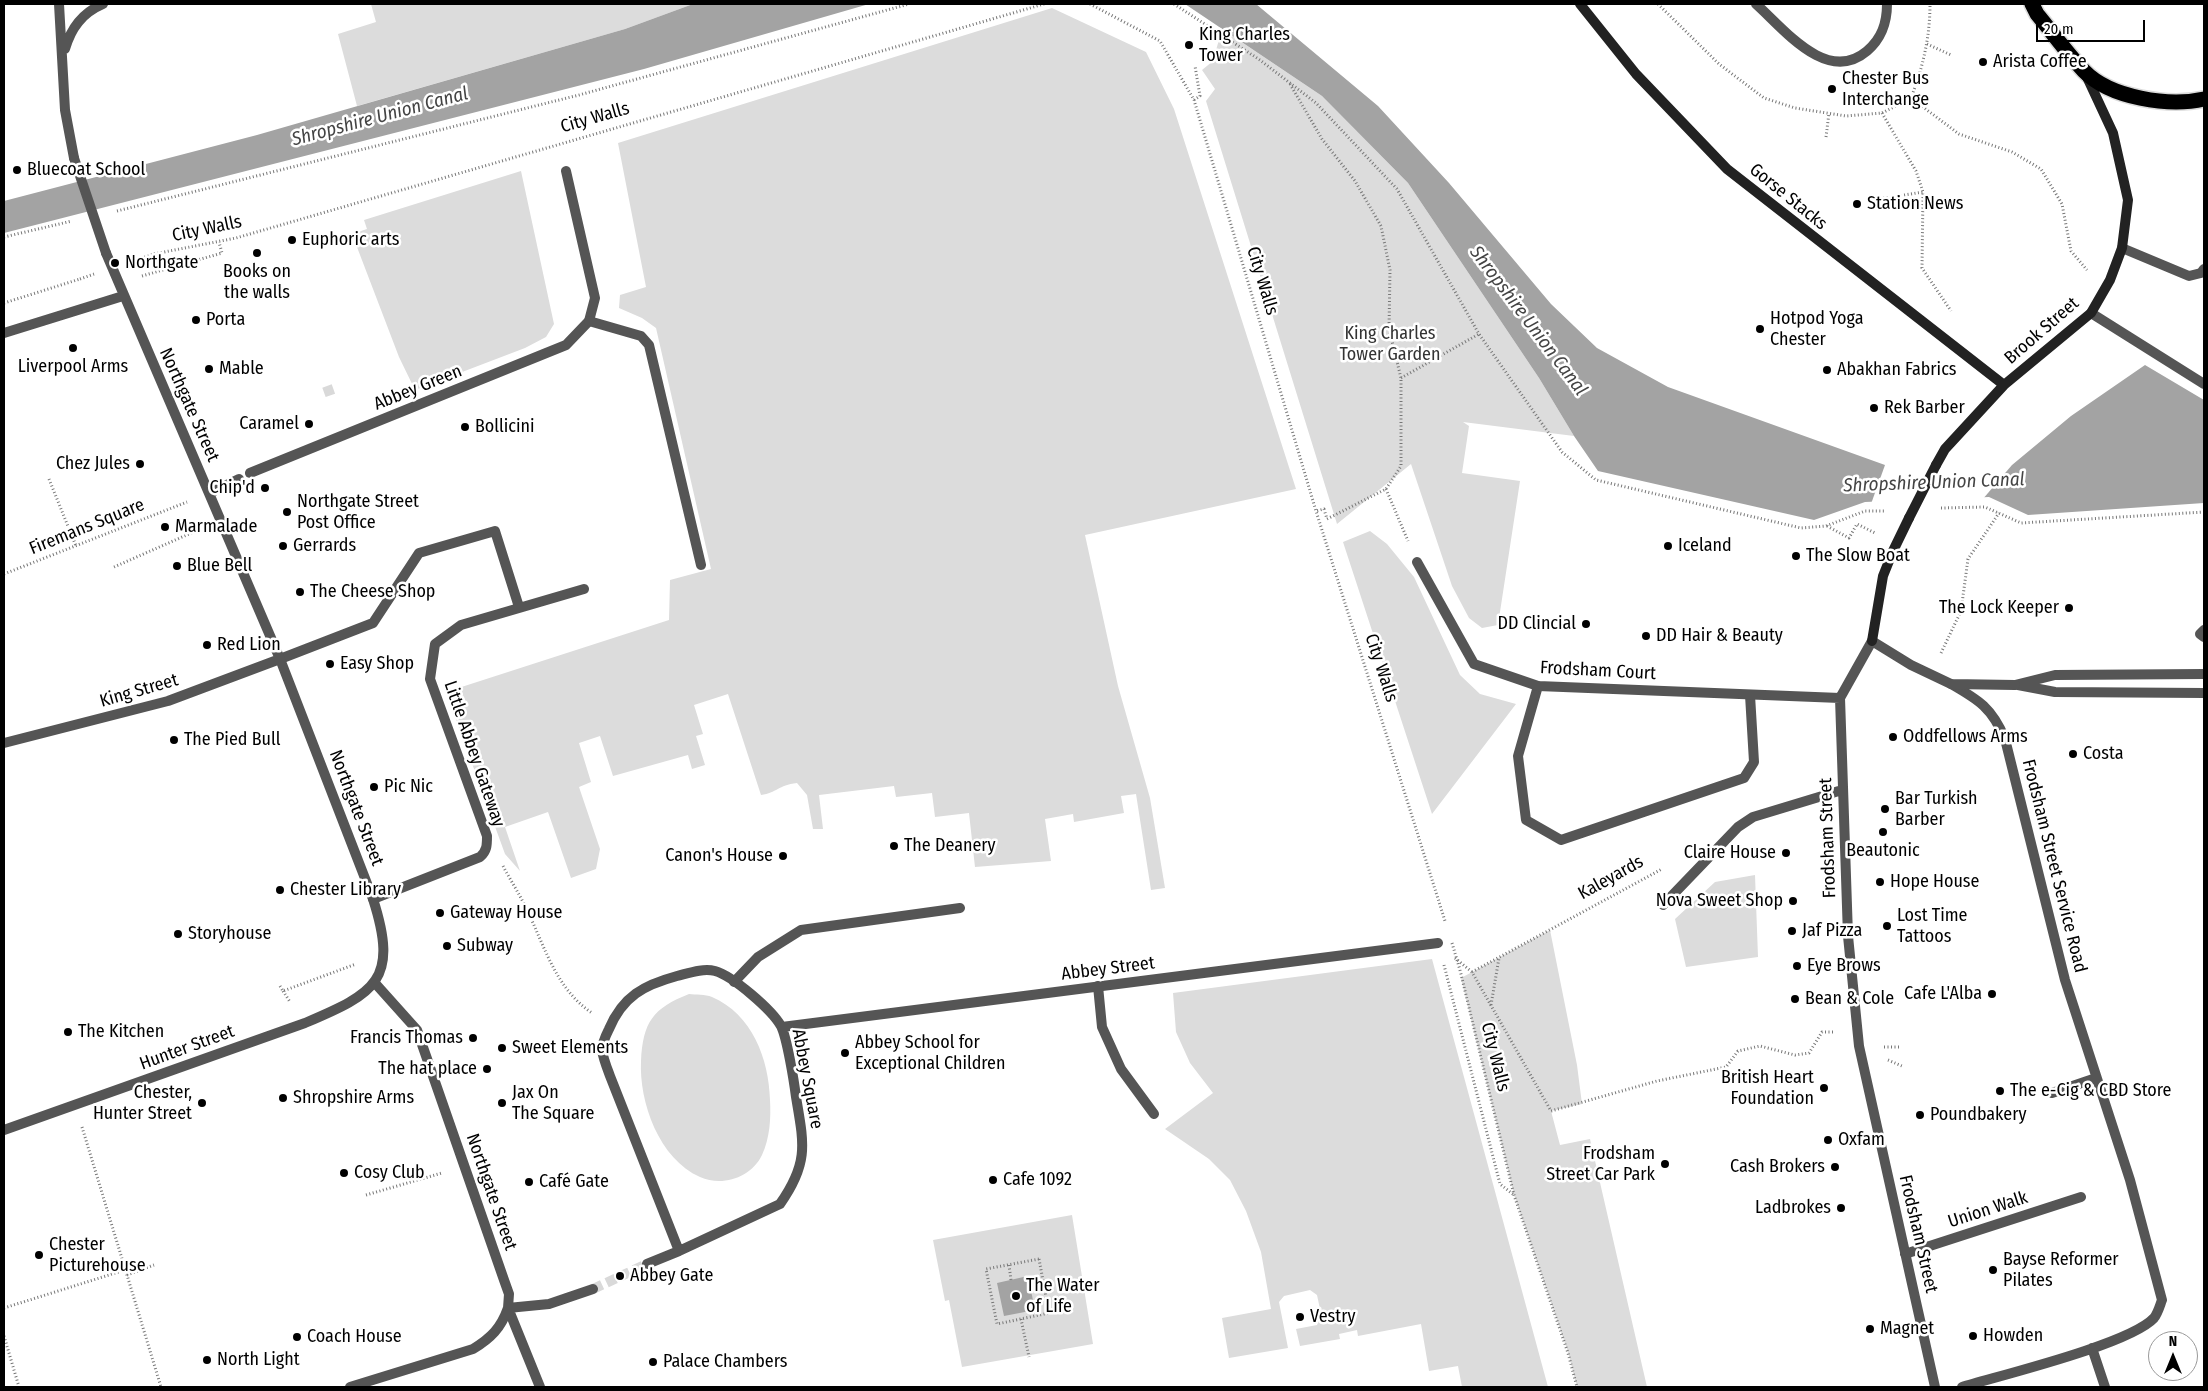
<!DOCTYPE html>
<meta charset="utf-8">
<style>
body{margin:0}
#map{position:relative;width:2208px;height:1391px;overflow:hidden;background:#fff;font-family:"Fira Sans Condensed",sans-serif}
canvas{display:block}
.frame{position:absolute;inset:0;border:5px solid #000;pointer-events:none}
.north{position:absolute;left:2148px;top:1331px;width:50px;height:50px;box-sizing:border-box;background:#fff;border:1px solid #999;border-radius:50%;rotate:0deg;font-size:14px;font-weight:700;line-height:20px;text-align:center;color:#000}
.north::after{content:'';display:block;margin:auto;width:18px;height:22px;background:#000;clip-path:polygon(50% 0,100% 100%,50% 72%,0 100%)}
.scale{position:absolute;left:2036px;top:20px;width:109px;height:22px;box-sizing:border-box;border:2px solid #000;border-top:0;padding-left:6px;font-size:15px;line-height:18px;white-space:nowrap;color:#000;-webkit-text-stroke:4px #fff;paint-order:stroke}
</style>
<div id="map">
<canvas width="2208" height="1391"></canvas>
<div class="frame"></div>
<div class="north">N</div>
<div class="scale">20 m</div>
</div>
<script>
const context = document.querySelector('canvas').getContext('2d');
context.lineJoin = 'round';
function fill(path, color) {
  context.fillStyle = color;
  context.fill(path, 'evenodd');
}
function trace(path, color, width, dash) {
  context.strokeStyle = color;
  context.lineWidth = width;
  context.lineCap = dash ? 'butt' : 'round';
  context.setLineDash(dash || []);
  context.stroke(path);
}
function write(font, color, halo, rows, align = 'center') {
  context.font = font + ' "Fira Sans Condensed",sans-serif';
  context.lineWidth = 5;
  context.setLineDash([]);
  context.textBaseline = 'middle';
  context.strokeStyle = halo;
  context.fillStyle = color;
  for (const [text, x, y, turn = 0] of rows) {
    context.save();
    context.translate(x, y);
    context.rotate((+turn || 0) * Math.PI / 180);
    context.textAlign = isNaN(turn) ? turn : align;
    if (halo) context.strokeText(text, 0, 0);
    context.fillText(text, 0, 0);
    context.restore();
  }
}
fill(new Path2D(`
 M371 4H693L625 29 357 106 338 34 376 22Z
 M1052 8 1146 52 1174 109 1296 489 1085 535 1118 686 1150 798 1165 888 1151 890 1136 794 1121 796 1124 813 1074 822 1073 814 1045 819 1051 861 975 867 969 813 935 817 932 793 896 797 894 786 819 795 823 829H813L807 795 797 783C778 785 777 793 761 795L728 694 694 705 703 734 696 736 705 765 692 769 688 755 613 776 600 736 579 743 591 782 579 787 600 849 596 869 571 878 548 812 505 827 520 871 505 854 446 692 669 620 670 580 711 569 656 328 642 318 619 308 620 295 646 287 618 143Z
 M1222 29 1322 96 1408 183 1539 378 1574 436 1463 422 1469 426 1462 473 1520 481 1498 625 1482 628 1469 618 1452 586 1411 464 1337 524 1206 101 1215 89 1202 70 1213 61Z
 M521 171 554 324 546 337 525 348 415 390 399 357 352 234 367 229 364 220Z
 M1370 531 1387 544 1414 577 1460 675 1480 694 1516 704 1432 814 1343 542Z
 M1755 875 1758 957 1686 967 1675 919 1715 882Z
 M1550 930 1577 1065 1582 1104 1551 1111 1560 1145 1590 1139 1647 1387H1577L1568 1352 1514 1195 1461 978Z
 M1432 959 1548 1387H1462L1458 1366 1429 1371 1421 1324 1358 1336 1357 1330 1339 1334 1340 1339 1300 1346 1296 1329 1317 1325 1320 1309 1317 1295 1310 1290 1284 1296 1279 1302 1288 1348 1229 1358 1222 1318 1271 1309 1261 1252 1246 1211 1230 1180 1209 1159 1165 1129 1213 1093 1190 1063 1176 1032 1173 993Z
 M689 994C696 995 705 994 712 997 752 1014 769 1059 770 1100 771 1118 770 1138 762 1155 751 1178 722 1187 700 1177 659 1159 639 1102 641 1061 643 1022 653 1008 689 994Z
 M1072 1215 1093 1344 962 1367 949 1300 945 1301 933 1240Z`), '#dcdcdc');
fill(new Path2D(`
 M693 4H869L644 69 4 233V201L257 135 625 29Z
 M1185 4H1256L1378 106 1449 183 1551 304 1597 348 1668 387 1885 465H2012L2071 416 2145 365 2204 400V503L2028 515 1989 497 1865 502 1814 520 1598 471 1574 436 1539 378 1408 183 1322 96Z
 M1028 1276 1035 1310 1004 1316 997 1283Z`), '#a3a3a3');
fill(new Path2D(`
 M1885 465H2012L1982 500 1871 504Z`), '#fff');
trace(new Path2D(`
 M327 386 332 400
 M593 1289 647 1264`), '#d9d9d9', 10, [10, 5]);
const highway = new Path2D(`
 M2032 4 2037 14C2052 32 2067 53 2084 71 2110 98 2169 107 2204 99`);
trace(highway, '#dbdbdb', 18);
trace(new Path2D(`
 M1090 4 1160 41 1194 100 1316 511 1445 921
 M1174 4 1260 60 1316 103 1397 189 1479 334 1562 452 1596 480 1801 528 1826 526 1865 511H1885
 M1658 4 1719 64 1764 98 1795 108 1846 116 1882 113 1911 98C1923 67 1930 37 1930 4
 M1927 44 1951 55
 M1290 84 1322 139 1355 181 1381 226 1390 270 1389 329 1401 378V466L1386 489 1327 519 1324 509 1316 511
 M1911 98 1959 134 2012 152 2041 169 2062 204 2071 251 2087 270
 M1194 100 1200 96 1195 66
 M1882 113 1916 171 1923 192 1922 268 1951 311
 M1826 137 1829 113
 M1873 200 1923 192
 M117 211 579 95 909 4
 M4 237 72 221
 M154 254 236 238 1044 4
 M142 276 222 253 219 242
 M4 303 80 279
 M1401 378 1479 334
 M49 479 76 546
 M1386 489 1408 541
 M1941 508 1985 507 2021 523 2204 512
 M1827 526 1849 538 1857 524 1875 533
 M114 567 198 530
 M4 574 187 502
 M1941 653 1961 611 1968 559 1999 513
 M503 866C511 881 520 895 527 910 545 947 556 989 592 1013
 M1455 958 1472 972 1551 1111 1657 1081 1726 1067 1738 1051 1760 1046 1795 1055 1809 1053 1822 1032H1834
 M1444 965 1500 1184 1514 1195
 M1460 970 1514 1195 1568 1353 1577 1387
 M1472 972 1662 869
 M280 986 283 991 356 964
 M283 991 290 1002
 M1491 1005 1499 958
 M1884 1047H1899
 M1888 1060 1902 1066
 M82 1127 161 1387
 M366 1195 442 1173
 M1039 1259 1049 1313 997 1324 986 1269Z
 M1009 1265 1011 1280
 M127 1275 154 1265
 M4 1308 125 1270
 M1021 1319 1029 1357
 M4 1336 19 1387`), '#777', 3, [1, 2.5]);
trace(new Path2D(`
 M1756 4C1784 29 1827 85 1867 51 1882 38 1887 23 1887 4
 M250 473 566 345 589 321 595 298 566 171
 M210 493 239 479
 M2204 630 2200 634 2204 637
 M280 659 373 623 419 553 495 531 519 607
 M1951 684C1979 700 1992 708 2005 739L2065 980 2130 1180 2162 1300C2160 1305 2158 1313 2154 1318 2130 1344 2002 1375 1962 1387
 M2015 685 2055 675 2204 674
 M2018 685 2055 692 2204 693
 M1538 686 1518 756 1526 820 1561 840 1744 778 1754 762 1750 695
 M373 899 480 857C487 851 487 845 487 836L430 679 435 644 461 625 584 589
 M734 982 758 957 801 930 960 908
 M1098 986 1102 1027 1121 1069 1154 1114
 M2052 1093 2096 1078
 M2092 1348 2105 1387`), '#555', 10);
trace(new Path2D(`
 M59 4 65 110 74 158
 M65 49C71 28 82 13 103 4
 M2122 248 2189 276 2201 273 2204 269
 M2091 313 2204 384
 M589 321 641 336 649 345 701 565
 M4 333 123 296
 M1417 562 1474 664 1538 686 1840 698
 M4 743 168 701 280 659
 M1663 905 1738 827 1753 817 1842 790
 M374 982 417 1030 504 1280 509 1294 508 1308 540 1387
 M782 1027 1438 943
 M4 1130 305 1023C376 993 399 980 373 899L280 659 106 253
 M1905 1254 2081 1197
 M647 1264 679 1251 610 1076C607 1068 603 1058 602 1050 602 1043 606 1035 609 1029 623 996 644 985 677 976 689 973 703 968 715 971 733 976 772 1010 781 1026 787 1038 794 1081 796 1097 804 1144 809 1163 780 1204L679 1251
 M508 1308 549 1304 593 1289
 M350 1387 473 1349C491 1338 501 1328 508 1308
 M1935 1387 1859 1046 1848 936 1840 698 1872 641 1911 665 1951 684 2015 685`), '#555', 10);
trace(new Path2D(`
 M1580 4 1636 74 1727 169 2004 385
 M1936 465 1945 449 2004 385 2091 313 2110 280 2122 248 2128 200 2113 133 2086 75
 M1872 641 1883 576 1893 551 1909 518`), '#222', 10);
trace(highway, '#000', 15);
trace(new Path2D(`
 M128 263 154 254
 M80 279 94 274
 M1452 943 1460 970`), '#777', 3, [1, 2.5]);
trace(new Path2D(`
 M74 158 106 253`), '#555', 10);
trace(new Path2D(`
 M1909 518 1936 465`), '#222', 10);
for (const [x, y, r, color] of [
 [1189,45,5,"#000"],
 [1983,62,5,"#000"],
 [1832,89,5,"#000"],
 [17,170,5,"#000"],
 [1857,204,5,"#000"],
 [292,240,5,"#000"],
 [257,253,5,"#000"],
 [115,263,5,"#000"],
 [196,320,5,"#000"],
 [1760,329,5,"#000"],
 [73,348,5,"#000"],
 [209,369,5,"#000"],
 [1827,370,5,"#000"],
 [1874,408,5,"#000"],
 [309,424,5,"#000"],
 [465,427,5,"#000"],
 [140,464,5,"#000"],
 [265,488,5,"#000"],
 [287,512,5,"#000"],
 [165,527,5,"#000"],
 [283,546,5,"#000"],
 [1668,546,5,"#000"],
 [1796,556,5,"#000"],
 [177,566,5,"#000"],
 [300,592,5,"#000"],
 [2069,608,5,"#000"],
 [1586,624,5,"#000"],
 [1646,636,5,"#000"],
 [207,645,5,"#000"],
 [330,664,5,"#000"],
 [1893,737,5,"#000"],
 [174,740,5,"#000"],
 [2073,754,5,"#000"],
 [374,787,5,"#000"],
 [1885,809,5,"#000"],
 [1883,832,5,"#000"],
 [894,846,5,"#000"],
 [1786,853,5,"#000"],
 [783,856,5,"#000"],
 [1880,882,5,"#000"],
 [280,890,5,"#000"],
 [1793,901,5,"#000"],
 [440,913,5,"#000"],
 [1887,926,5,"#000"],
 [1792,931,5,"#000"],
 [178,934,5,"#000"],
 [447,946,5,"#000"],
 [1797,966,5,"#000"],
 [1992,994,5,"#000"],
 [1795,999,5,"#000"],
 [68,1032,5,"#000"],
 [473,1038,5,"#000"],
 [502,1048,5,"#000"],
 [845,1053,5,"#000"],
 [487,1069,5,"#000"],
 [1824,1088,5,"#000"],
 [2000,1091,5,"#000"],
 [283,1098,5,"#000"],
 [202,1103,5,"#000"],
 [502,1103,5,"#000"],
 [1920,1115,5,"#000"],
 [1828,1140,5,"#000"],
 [1665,1164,5,"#000"],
 [1835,1167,5,"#000"],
 [344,1173,5,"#000"],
 [993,1180,5,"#000"],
 [529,1182,5,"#000"],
 [1841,1208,5,"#000"],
 [39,1255,5,"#000"],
 [1993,1270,5,"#000"],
 [620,1276,5,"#000"],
 [1016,1296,5,"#000"],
 [1300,1317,5,"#000"],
 [1870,1329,5,"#000"],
 [1973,1336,5,"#000"],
 [297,1337,5,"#000"],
 [207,1360,5,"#000"],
 [653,1362,5,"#000"]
]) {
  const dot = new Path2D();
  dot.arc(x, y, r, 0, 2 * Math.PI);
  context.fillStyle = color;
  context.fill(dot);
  trace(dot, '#fff', 2);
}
write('18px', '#000', '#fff', [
 ["King Charles",1199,35],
 ["Tower",1199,56],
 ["Arista Coffee",1993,62],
 ["Chester Bus",1842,79],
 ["Interchange",1842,100],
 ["Bluecoat School",27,170],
 ["Station News",1867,204],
 ["Euphoric arts",302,240],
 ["Northgate",125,263],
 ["Books on",257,272,"center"],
 ["the walls",257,293,"center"],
 ["Hotpod Yoga",1770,319],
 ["Chester",1770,340],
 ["Porta",206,320],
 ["Liverpool Arms",73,367,"center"],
 ["Mable",219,369],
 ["Abakhan Fabrics",1837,370],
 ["Rek Barber",1884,408],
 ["Caramel",299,424,"right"],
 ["Bollicini",475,427],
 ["Chez Jules",130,464,"right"],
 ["Chip'd",255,488,"right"],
 ["Northgate Street",297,502],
 ["Post Office",297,523],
 ["Marmalade",175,527],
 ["Gerrards",293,546],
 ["Iceland",1678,546],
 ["The Slow Boat",1806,556],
 ["Blue Bell",187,566],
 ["The Cheese Shop",310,592],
 ["The Lock Keeper",2059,608,"right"],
 ["DD Clincial",1576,624,"right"],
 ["DD Hair & Beauty",1656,636],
 ["Red Lion",217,645],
 ["Easy Shop",340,664],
 ["Oddfellows Arms",1903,737],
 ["The Pied Bull",184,740],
 ["Costa",2083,754],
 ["Pic Nic",384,787],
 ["Bar Turkish",1895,799],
 ["Barber",1895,820],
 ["The Deanery",904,846],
 ["Beautonic",1883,851,"center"],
 ["Claire House",1776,853,"right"],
 ["Canon's House",773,856,"right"],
 ["Hope House",1890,882],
 ["Chester Library",290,890],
 ["Nova Sweet Shop",1783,901,"right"],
 ["Gateway House",450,913],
 ["Lost Time",1897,916],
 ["Tattoos",1897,937],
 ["Jaf Pizza",1802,931],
 ["Storyhouse",188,934],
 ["Subway",457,946],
 ["Eye Brows",1807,966],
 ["Cafe L'Alba",1982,994,"right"],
 ["Bean & Cole",1805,999],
 ["The Kitchen",78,1032],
 ["Francis Thomas",463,1038,"right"],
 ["Abbey School for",855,1043],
 ["Exceptional Children",855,1064],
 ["Sweet Elements",512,1048],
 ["The hat place",477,1069,"right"],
 ["British Heart",1814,1078,"right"],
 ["Foundation",1814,1099,"right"],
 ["The e-Cig & CBD Store",2010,1091],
 ["Chester,",192,1093,"right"],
 ["Hunter Street",192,1114,"right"],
 ["Jax On",512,1093],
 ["The Square",512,1114],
 ["Shropshire Arms",293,1098],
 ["Poundbakery",1930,1115],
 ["Oxfam",1838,1140],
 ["Frodsham",1655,1154,"right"],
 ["Street Car Park",1655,1175,"right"],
 ["Cash Brokers",1825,1167,"right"],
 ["Cosy Club",354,1173],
 ["Cafe 1092",1003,1180],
 ["Café Gate",539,1182],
 ["Ladbrokes",1831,1208,"right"],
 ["Chester",49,1245],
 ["Picturehouse",49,1266],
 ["Bayse Reformer",2003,1260],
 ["Pilates",2003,1281],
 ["Abbey Gate",630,1276],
 ["The Water",1026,1286],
 ["of Life",1026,1307],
 ["Vestry",1310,1317],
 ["Magnet",1880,1329],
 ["Howden",1983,1336],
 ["Coach House",307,1337],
 ["North Light",217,1360],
 ["Palace Chambers",663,1362]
], 'left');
write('18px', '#000', '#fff', [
 ["City Walls",595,118,-16],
 ["Gorse Stacks",1788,197,39],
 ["City Walls",207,229,-12],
 ["City Walls",1262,281,73],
 ["Brook Street",2042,331,-41],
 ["Abbey Green",418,388,-22],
 ["Northgate Street",189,405,66],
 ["Firemans Square",87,527,-22],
 ["City Walls",1381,668,72],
 ["Frodsham Court",1598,671,3],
 ["King Street",139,691,-16],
 ["Little Abbey Gateway",474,754,71],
 ["Northgate Street",356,808,69],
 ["Frodsham Street",1828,838,-92],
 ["Frodsham Street Service Road",2054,866,76],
 ["Kaleyards",1611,878,-29],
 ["Abbey Street",1108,969,-7],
 ["Hunter Street",187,1048,-20],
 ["City Walls",1495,1057,76],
 ["Abbey Square",807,1079,79],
 ["Northgate Street",491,1192,71],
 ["Union Walk",1988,1210,-18],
 ["Frodsham Street",1918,1234,77]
]);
write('18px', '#333', '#fff', [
 ["King Charles",1390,334],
 ["Tower Garden",1390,355]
]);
write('italic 19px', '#444', '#fff', [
 ["Shropshire Union Canal",380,117,-15],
 ["Shropshire Union Canal",1528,321,53],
 ["Shropshire Union Canal",1934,483,-2]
]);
</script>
